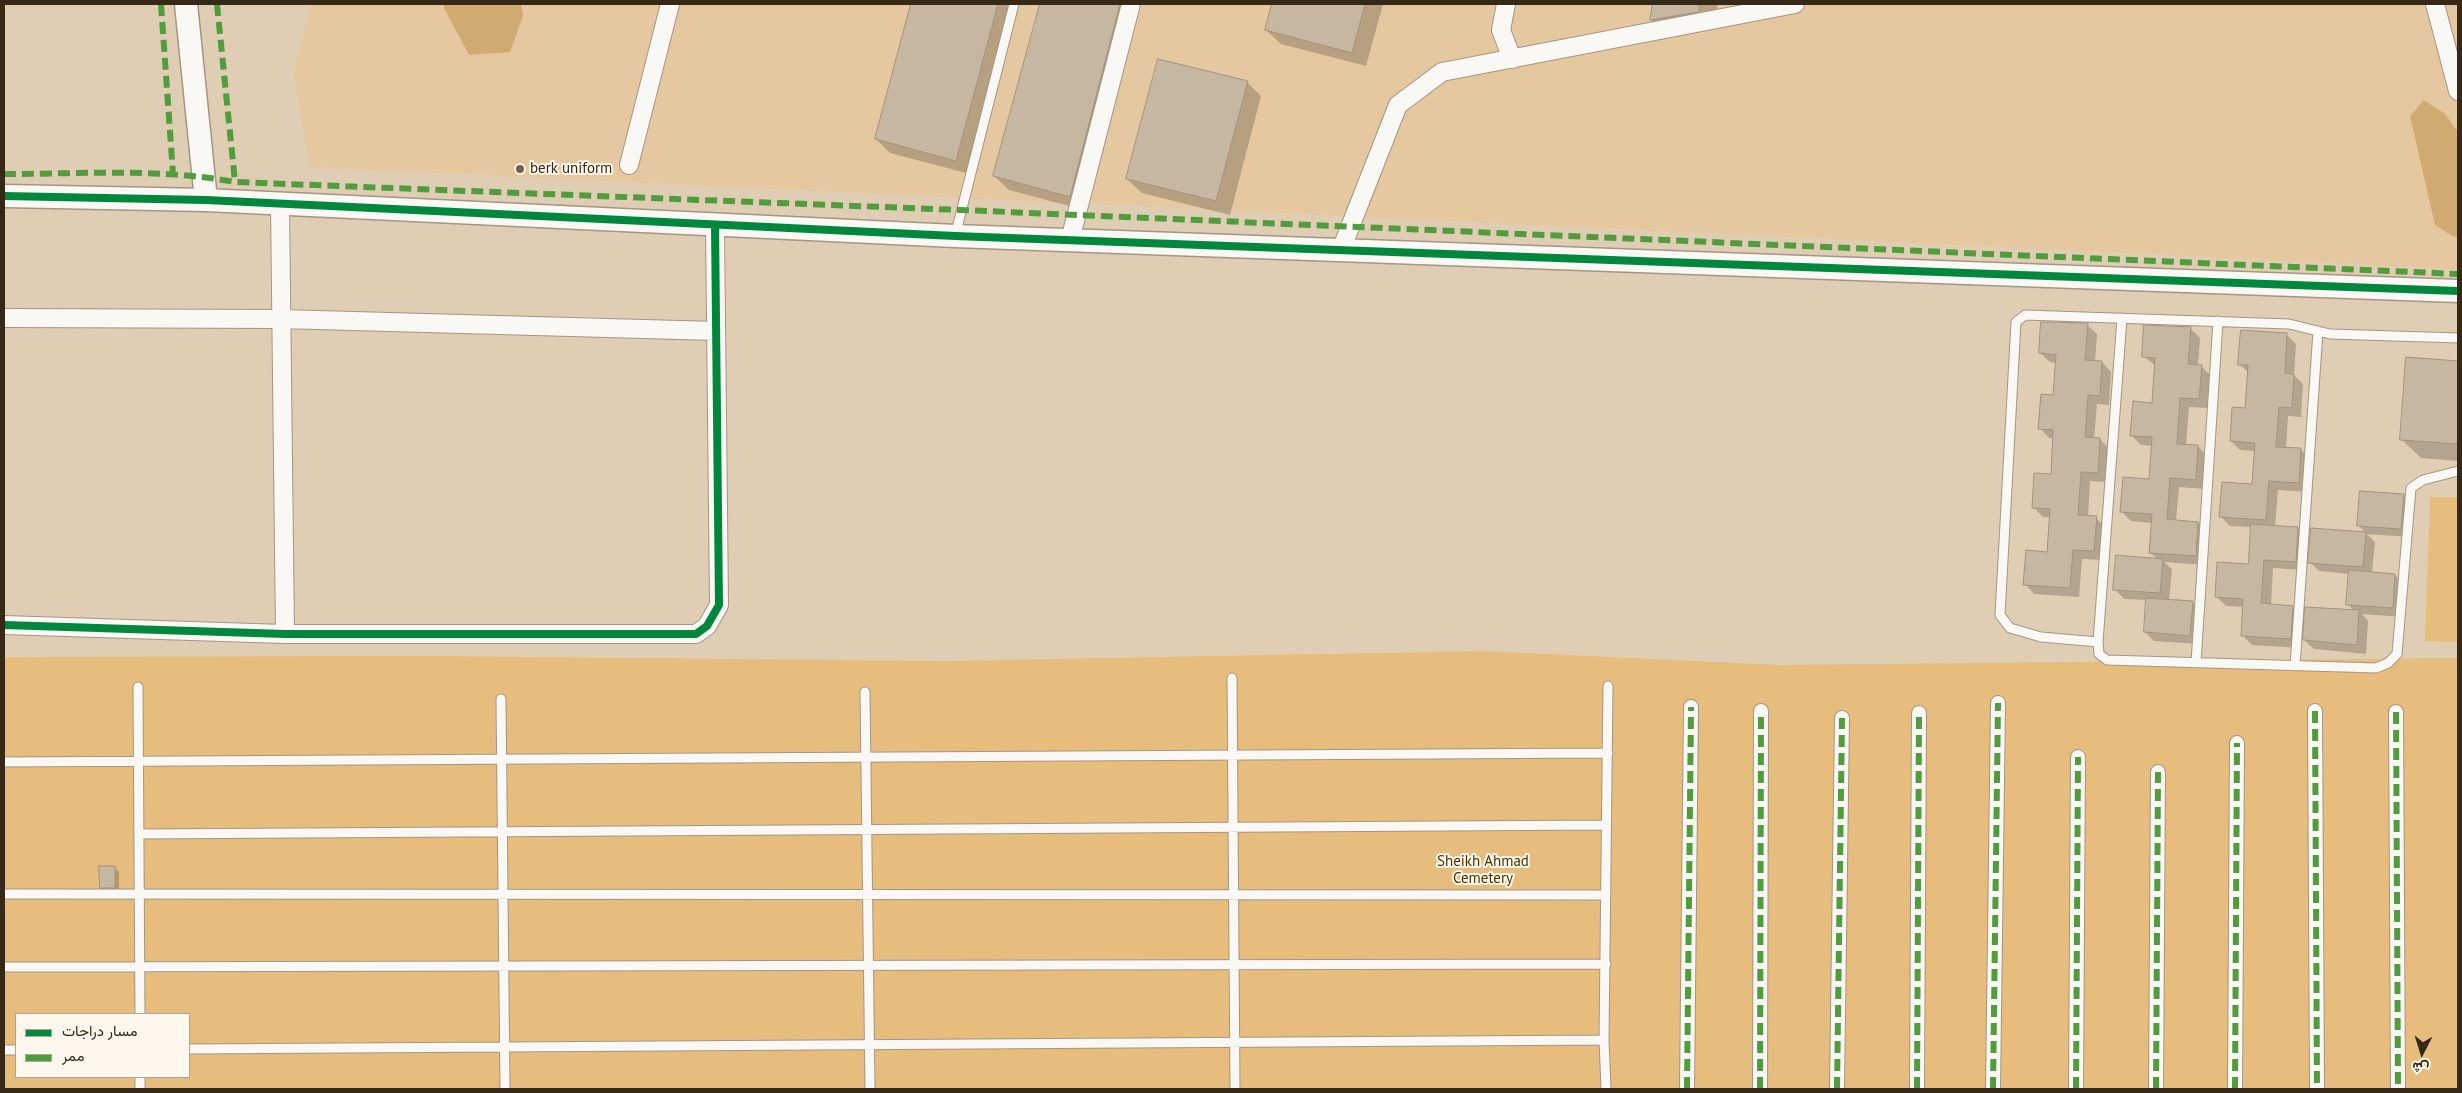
<!DOCTYPE html>
<meta charset="utf-8">
<style>
body{margin:0}
#map{position:relative;width:2462px;height:1093px;overflow:hidden;background:#e0ceb4;font-family:"PT Sans",Vazirmatn,sans-serif}
canvas{display:block}
.frame{position:absolute;inset:0;border:5px solid #352816;pointer-events:none}
.legend{position:absolute;left:15px;top:1013px;width:175px;height:65px;box-sizing:border-box;background:#fef7ed;border:1px solid #aea497;margin:0;padding:6px 9px;list-style:none;font-size:15px;color:#352816}
.legend li{display:flex;align-items:center;gap:10px;height:25px}
.legend b{width:25px;border:1px solid #aea497}
.north{position:absolute;left:2397px;top:1028px;width:50px;height:50px;-webkit-text-stroke:4px #fef7ed;paint-order:stroke;rotate:185deg;font-size:14px;font-weight:700;line-height:20px;text-align:center;color:#352816}
.north::after{content:'';display:block;margin:auto;width:18px;height:22px;background:#352816;clip-path:polygon(50% 0,100% 100%,50% 72%,0 100%)}
</style>
<div id="map">
<canvas width="2462" height="1093"></canvas>
<div class="frame"></div>
<ul class="legend">
<li><b style="height:6px;background:#00873e"></b>مسار دراجات</li>
<li><b style="height:6px;background:#519c3d"></b>ممر</li>
</ul>
<div class="north">ش</div>
</div>
<script>
const context = document.querySelector('canvas').getContext('2d');
context.lineJoin = 'round';
function fill(path, color) {
  context.fillStyle = color;
  context.fill(path, 'evenodd');
}
function trace(path, color, width, dash) {
  context.strokeStyle = color;
  context.lineWidth = width;
  context.lineCap = dash ? 'butt' : 'round';
  context.setLineDash(dash || []);
  context.stroke(path);
}
function write(font, color, halo, rows, align = 'center') {
  context.font = font + ' "PT Sans",sans-serif';
  context.lineWidth = 4;
  context.setLineDash([]);
  context.textBaseline = 'middle';
  context.strokeStyle = halo;
  context.fillStyle = color;
  for (const [text, x, y, turn = 0] of rows) {
    context.save();
    context.translate(x, y);
    context.rotate((+turn || 0) * Math.PI / 180);
    context.textAlign = isNaN(turn) ? turn : align;
    if (halo) context.strokeText(text, 0, 0);
    context.fillText(text, 0, 0);
    context.restore();
  }
}
fill(new Path2D(`
 M311 4H2458V269L309 167 294 73Z`), '#e5c89f');
fill(new Path2D(`
 M2430 497H2458V642L2425 641Z
 M1483 651 1779 665 2458 658V1089H4V657L426 656 948 661ZM16 1014H189V1077H16Z`), '#e7bd7d');
fill(new Path2D(`
 M444 4H521L523 15 510 52 469 55 444 8Z
 M2424 100 2445 114 2458 132V237L2452 236 2435 225 2410 116Z`), '#d0aa70');
fill(new Path2D(`
 M911 4H1016L970 174 890 153 876 139Z
 M1041 4H1139L1084 210 1009 190 994 176Z
 M1273 4H1383L1366 66 1281 44 1266 30Z
 M1655 4H1718L1712 26 1665 34 1651 20Z
 M1247 82 1261 96 1230 215 1142 193 1127 179Z
 M2087 325 2097 334 2095 362H2102L2111 372 2109 405 2097 404 2094 439H2100L2109 449 2107 482 2090 481 2088 517 2096 518 2105 527 2103 560 2082 559 2079 597 2034 594 2025 584 2048 553 2051 517H2043L2033 507 2052 476 2054 438H2049L2040 428 2054 396 2057 363 2050 362 2040 353Z
 M2190 328 2200 338 2198 366H2201L2210 375 2208 408 2189 407 2186 446H2198L2207 456 2205 489 2179 487 2176 521 2198 523 2207 532 2205 565 2164 562 2172 569 2169 601 2192 602 2202 612 2199 644 2154 641 2145 632 2147 600 2124 599 2115 589 2157 559 2150 552 2152 523 2131 521 2122 512 2150 481 2153 446 2141 445 2132 436 2153 404 2156 366 2143 356Z
 M2287 335 2296 344 2294 375 2303 384 2301 417 2288 416 2286 449 2301 450 2310 459 2308 492 2278 490 2275 527 2298 528 2307 538 2305 570 2273 568 2271 605 2292 607 2302 616 2300 648 2252 645 2242 635 2244 607 2226 606 2216 596 2250 566 2252 527 2230 526 2220 516 2253 486 2255 451 2240 450 2231 441 2246 409 2249 373 2239 364Z
 M2408 358 2458 362V461L2421 458 2401 439Z
 M2404 495 2413 505 2410 537 2367 534 2375 542 2372 573 2395 575 2404 584 2402 617 2362 614 2368 621 2366 654 2314 649 2304 640 2354 611 2348 604 2350 574 2319 571 2310 562 2312 529 2366 533 2358 525Z
 M114 867 119 872V892H105L101 887Z`), '#0003');
const building = new Path2D(`
 M911 4H998L956 161 875 139Z
 M1040 4H1120L1070 197 993 176Z
 M1272 4H1365L1352 53 1265 30Z
 M1653 4H1699V12L1650 20Z
 M1158 59 1248 81 1216 201 1126 179Z
 M2041 322 2088 323 2085 360 2102 361 2100 396 2088 395 2085 437 2100 438 2098 473 2081 472 2078 515 2097 516 2094 551 2073 550 2070 588 2023 585 2026 550 2047 552 2050 509 2032 508 2034 473 2051 474 2053 430 2038 429 2041 394 2053 395 2056 355 2039 353Z
 M2144 325 2191 327 2188 364 2202 365 2199 399 2180 398 2177 444 2198 445 2196 480 2170 478 2167 519 2198 522 2196 556 2149 553 2152 514 2120 512 2123 477 2149 479 2152 437 2130 436 2133 401 2152 403 2155 358 2142 357Z
 M2241 330 2287 333 2285 373 2294 374 2292 408 2279 407 2276 447 2301 448 2299 483 2269 481 2266 520 2219 517 2222 482 2252 484 2255 443 2230 441 2232 407 2245 408 2248 365H2238Z
 M2406 357 2458 361V444L2400 440Z
 M2360 491 2404 494 2401 529 2357 526Z
 M2251 524 2298 527 2296 562 2264 560 2261 603 2293 606 2291 639 2241 636 2243 599 2215 597 2217 562 2248 564Z
 M2311 528 2366 532 2363 567 2308 563Z
 M2116 555 2163 559 2160 593 2113 590Z
 M2349 570 2395 574 2393 608 2346 605Z
 M2146 598 2193 601 2190 636 2144 632Z
 M2305 607 2359 610 2357 645 2303 640Z
 M99 866H115V888H100Z`);
fill(building, '#c6b7a3');
trace(building, '#a1937f', 1);
const service = new Path2D(`
 M955 236 1014 4
 M2458 338 2330 334 2289 324 2025 315 2016 322 2000 615 2010 628 2041 637 2098 642 2099 654 2107 660 2376 668 2388 663 2397 654 2411 488 2423 480 2458 471
 M2098 642 2122 318
 M2196 663 2218 321
 M2295 666 2318 331
 M1232 678 1235 1089
 M138 687 140 1014
 M865 692 870 1089
 M501 699 505 1089
 M4 762 1608 753
 M139 834 1606 825
 M4 894 1606 895
 M4 967 1606 964
 M189 1049 1604 1040
 M4 1050H16
 M140 1077V1089
 M1606 1089 1604 1040 1608 686`);
const pedestrian = new Path2D(`
 M2315 711 2317 1089
 M2396 712 2398 1089
 M1687 1089 1691 707
 M1760 1089 1761 711
 M1837 1089 1842 718
 M1917 1089 1919 713
 M1993 1089 1998 703
 M2076 1089 2078 757
 M2156 1089 2158 772
 M2235 1089 2237 743`);
const minor = new Path2D(`
 M1506 4 1501 30 1512 59
 M2435 4 2458 91
 M629 165 670 4
 M280 204 285 634
 M1070 240 1131 4
 M1341 250 1398 105 1442 72 1795 4
 M4 318 281 319 716 331
 M4 625 285 634H696L707 626 719 605 715 225`);
const tertiary = new Path2D(`
 M186 4 206 200
 M4 196 206 200 955 236 2458 291`);
trace(service, '#a49682', 11);
trace(pedestrian, '#a49682', 16);
trace(minor, '#a49682', 20);
trace(tertiary, '#a49682', 25);
trace(service, '#faf8f4', 9);
trace(pedestrian, '#faf8f4', 14);
trace(minor, '#faf8f4', 18);
trace(tertiary, '#faf8f4', 22);
trace(new Path2D(`
 M161 4 173 174
 M217 4 235 182
 M4 174C80 174 160 168 235 182L961 210 2458 274
 M2315 711 2317 1089
 M2396 712 2398 1089
 M1687 1089 1691 707
 M1760 1089 1761 711
 M1837 1089 1842 718
 M1917 1089 1919 713
 M1993 1089 1998 703
 M2076 1089 2078 757
 M2156 1089 2158 772
 M2235 1089 2237 743`), '#519c3d', 6, [12, 6]);
trace(new Path2D(`
 M4 196 206 200 955 236 2458 291
 M4 625 285 634H696L707 626 719 605 715 225`), '#00873e', 8);
for (const [x, y, r, color] of [
 [520,169,5,"#71624d"]
]) {
  const dot = new Path2D();
  dot.arc(x, y, r, 0, 2 * Math.PI);
  context.fillStyle = color;
  context.fill(dot);
  trace(dot, '#fef7ed', 2);
}
write('15px', '#352816', '#fef7ed', [
 ["berk uniform",530,169]
], 'left');
write('15px', '#4b3100', '#fef7ed', [
 ["Sheikh Ahmad",1483,862],
 ["Cemetery",1483,879]
]);
</script>
